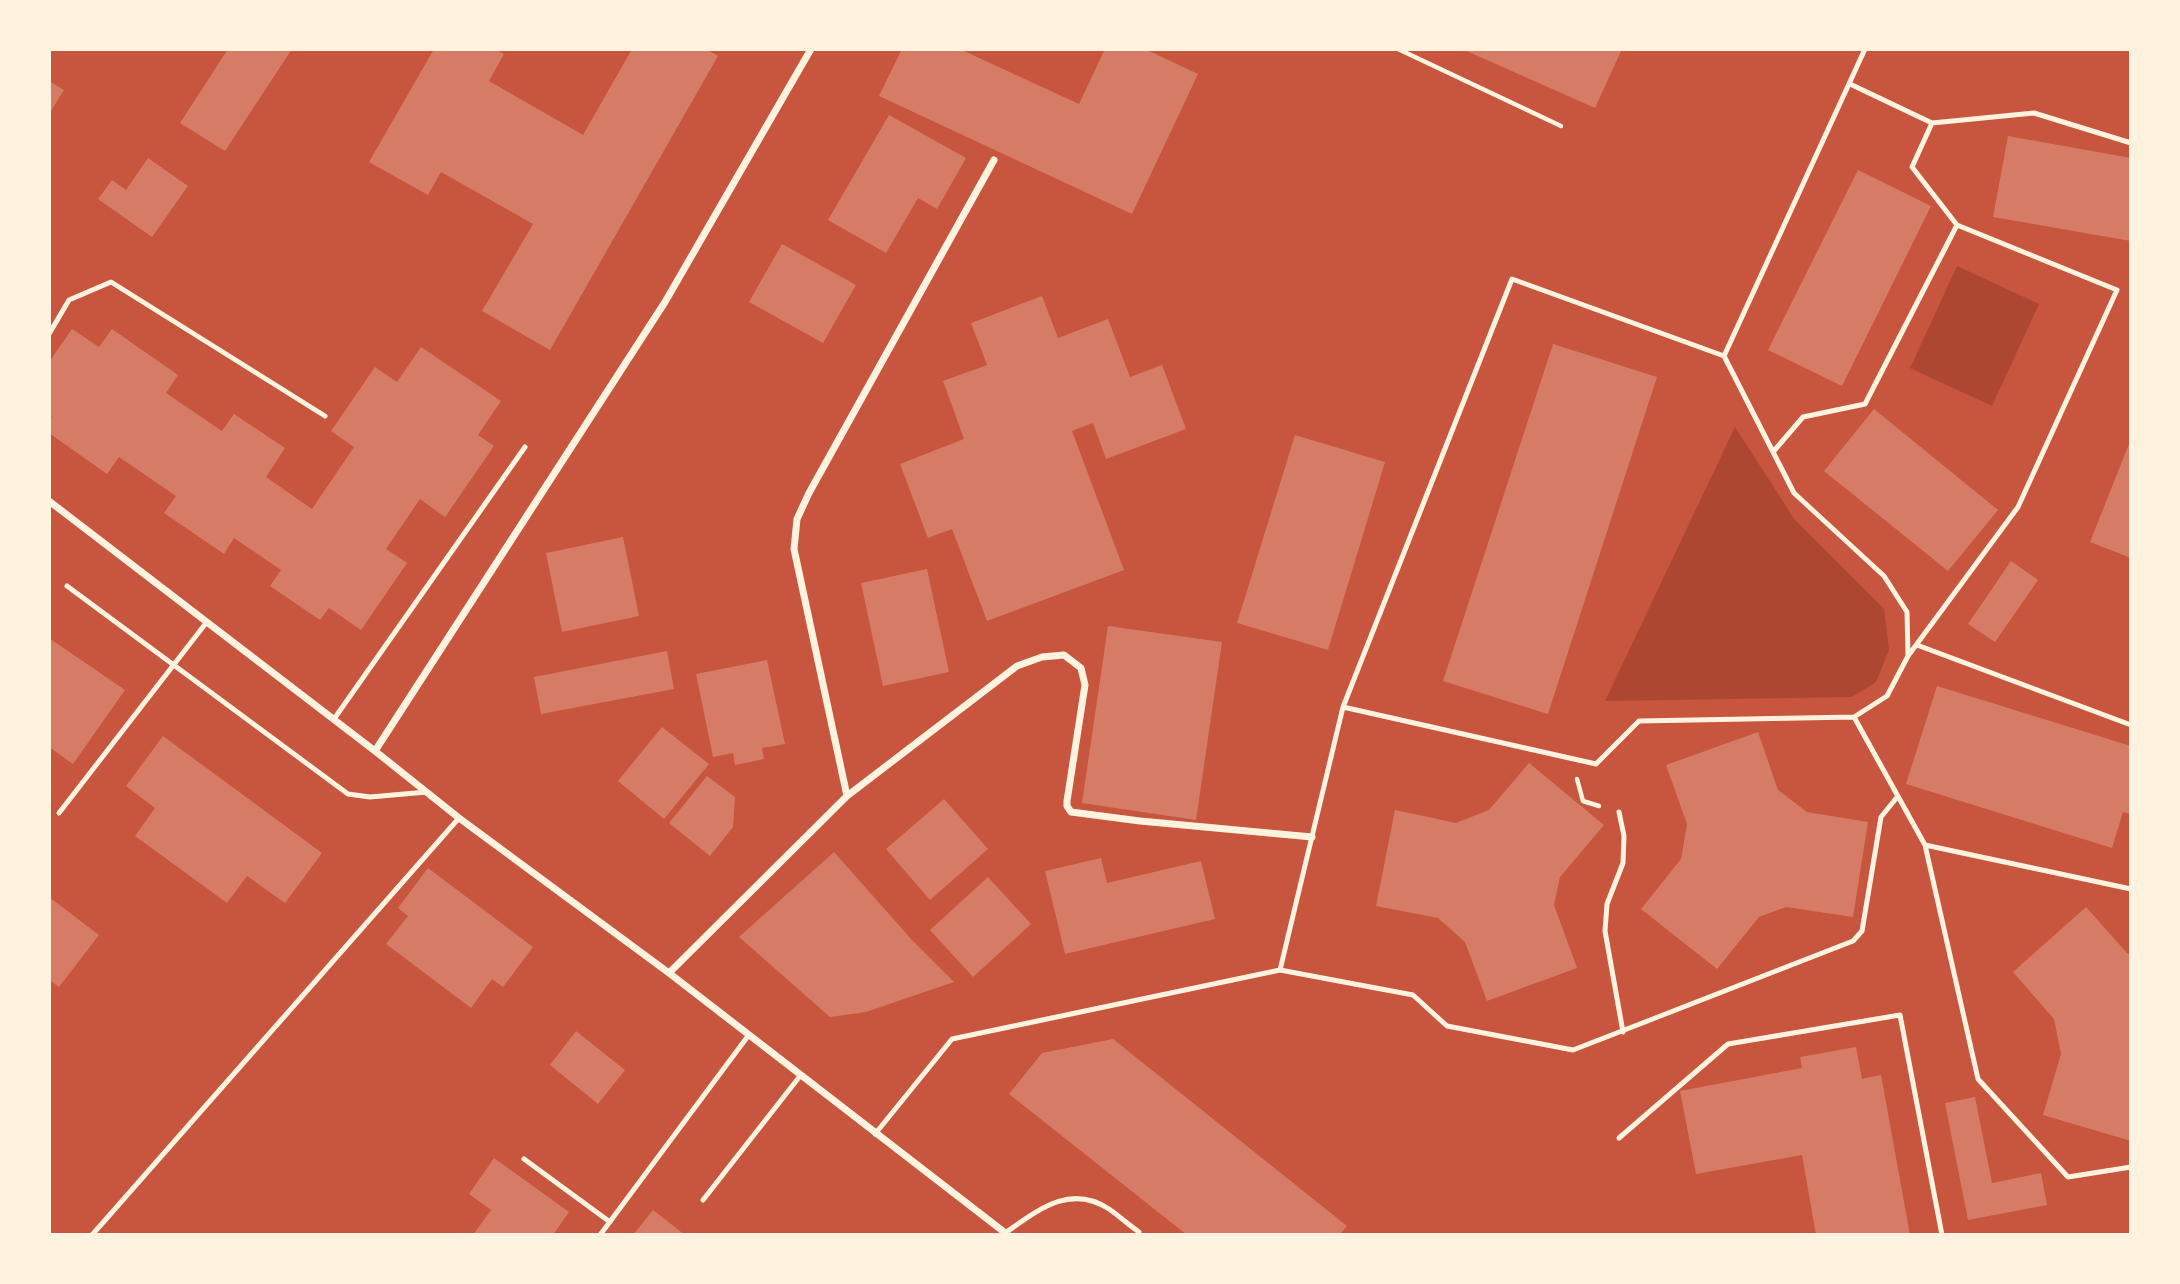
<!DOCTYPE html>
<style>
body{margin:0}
#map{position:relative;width:2180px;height:1284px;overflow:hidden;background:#c8553d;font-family:Helvetica,sans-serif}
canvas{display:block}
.frame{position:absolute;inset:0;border:51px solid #fff3e0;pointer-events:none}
</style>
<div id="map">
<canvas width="2180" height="1284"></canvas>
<div class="frame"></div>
</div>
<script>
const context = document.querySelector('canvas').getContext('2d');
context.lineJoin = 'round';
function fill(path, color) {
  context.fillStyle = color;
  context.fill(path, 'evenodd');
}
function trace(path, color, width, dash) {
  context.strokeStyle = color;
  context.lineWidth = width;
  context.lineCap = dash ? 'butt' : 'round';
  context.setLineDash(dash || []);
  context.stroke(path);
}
fill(new Path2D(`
 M1957 266 2039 304 1992 406 1910 368Z
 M1735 427 1795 520 1884 609 1889 650 1876 682 1852 697 1605 701Z`), '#ae4732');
fill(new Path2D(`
 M228 49H292L225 151 180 123Z
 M434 49H495L504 54 489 81 583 135 632 49H706L718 56 550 350 482 311 533 224 441 172 428 195 369 162Z
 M902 49H965L964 51 1079 104 1105 49H1145L1198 74 1132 214 879 96Z
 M1462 49H1622L1595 108Z
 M49 81 64 90 49 114Z
 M889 115 966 158 937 209 918 198 886 253 828 220Z
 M2008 136 2131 158V241L1993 217Z
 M148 158 188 186 152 237 98 199 112 180 126 190Z
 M1858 170 1931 206 1842 386 1768 350Z
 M782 244 856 285 823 343 749 302Z
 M1042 296 1058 338 1108 319 1130 377 1162 365 1186 429 1106 459 1093 423 1072 431 1124 570 987 621 952 529 928 538 900 464 964 439 943 381 987 365 971 323Z
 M72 329 99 347 112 329 178 375 166 393 222 431 234 414 285 448 266 477 312 509 354 447 331 431 375 367 397 382 421 347 501 401 478 435 494 446 445 517 420 499 386 549 407 563 361 630 329 608 320 620 270 586 281 570 234 538 224 554 164 513 176 496 119 457 107 474 49 433V420L52 416 49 414V362Z
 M1553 344 1657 377 1548 714 1443 681Z
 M1874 409 1998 510 1948 571 1824 471Z
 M1295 435 1385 462 1328 650 1237 623Z
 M2131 439V558L2090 542Z
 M623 537 639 616 562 632 546 553Z
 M2011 561 2038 580 1995 642 1968 624Z
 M927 569 949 672 883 686 861 583Z
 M1108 626 1222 642 1196 820 1082 803Z
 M49 638 125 690 73 764 49 747Z
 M667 651 674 689 541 714 534 677Z
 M767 660 785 744 762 748 764 759 735 765 733 753 713 757 696 674Z
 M1937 686 2131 746V814L2123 812 2112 848 1906 784Z
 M662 727 709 764 664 819 618 781Z
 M1758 732 1778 790 1807 812 1868 822 1853 917 1786 907 1759 917 1717 969 1641 909 1681 859 1687 824 1666 765Z
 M163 736 322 853 285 903 247 876 227 903 135 836 155 808 126 786Z
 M1529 763 1604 825 1560 877 1554 905 1577 968 1487 1001 1465 942 1438 918 1376 906 1395 810 1456 823 1489 810Z
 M707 776 735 797 733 827 710 856 669 823Z
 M944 799 988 849 930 900 886 849Z
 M834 852 912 940 954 982 866 1012 830 1017 739 937Z
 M1101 858 1107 883 1201 861 1215 919 1065 954 1045 871Z
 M428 868 533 947 503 987 492 979 471 1008 386 944 408 916 398 908Z
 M988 877 1031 924 973 977 930 930Z
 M49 897 99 935 59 987 49 980Z
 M2086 907 2127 953 2131 955V1141L2043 1115 2061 1054 2054 1019 2013 972Z
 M576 1031 625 1070 598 1104 550 1065Z
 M1113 1039 1347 1226 1339 1235H1187L1009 1094 1042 1053Z
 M1856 1047 1862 1079 1881 1075 1910 1235H1816L1802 1155 1696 1174 1680 1091 1802 1068 1800 1057Z
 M1975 1097 1992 1183 2041 1173 2047 1205 1968 1220 1945 1103Z
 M494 1158 569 1212 553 1235H473L491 1210 469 1194Z
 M653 1210 685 1235H633Z`), '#d67c66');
trace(new Path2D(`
 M1398 49 1561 126
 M1577 779 1583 801 1599 806`), '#fff3e0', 4.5);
trace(new Path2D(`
 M1850 84 1932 123 2034 113 2131 143
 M1932 123 1912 167 1957 225
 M49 334 69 300 111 282 325 416
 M1724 356 1865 49
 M1773 452 1803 417 1865 404 1957 225 2117 290 2018 507 1908 656
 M67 586 348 794 370 797 427 792
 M1917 645 2131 725
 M1343 707 1596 764 1639 721 1854 717 1887 696 1908 656 1907 612 1884 576 1794 493 1724 356
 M1854 717 1925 845 1978 1079 2068 1177 2131 1167
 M334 719 525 447
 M1619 812 1624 836 1623 863 1607 904 1605 931 1623 1032
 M59 813 206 623
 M1925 845 2131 889
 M1280 970 1413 995 1447 1026 1573 1050 1853 941 1862 931 1881 817 1898 796
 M875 1134 952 1039 1280 970 1343 707 1512 279 1724 356
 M1619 1138 1728 1044 1900 1015 1942 1235
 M524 1159 610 1222
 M703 1200 800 1076
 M1005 1233C1037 1211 1069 1183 1109 1209 1119 1216 1129 1225 1139 1232
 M92 1235 459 818
 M600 1235 748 1036`), '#fff3e0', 5);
trace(new Path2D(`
 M49 501 375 751 459 818 669 973 1008 1235
 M375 751 665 302 811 49
 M847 796 794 549 797 519 809 493 994 160
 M669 973 847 796 1017 666 1042 657 1064 655 1081 668 1085 685 1067 801V806L1071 812 1140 821 1312 837`), '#fff3e0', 7);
</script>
